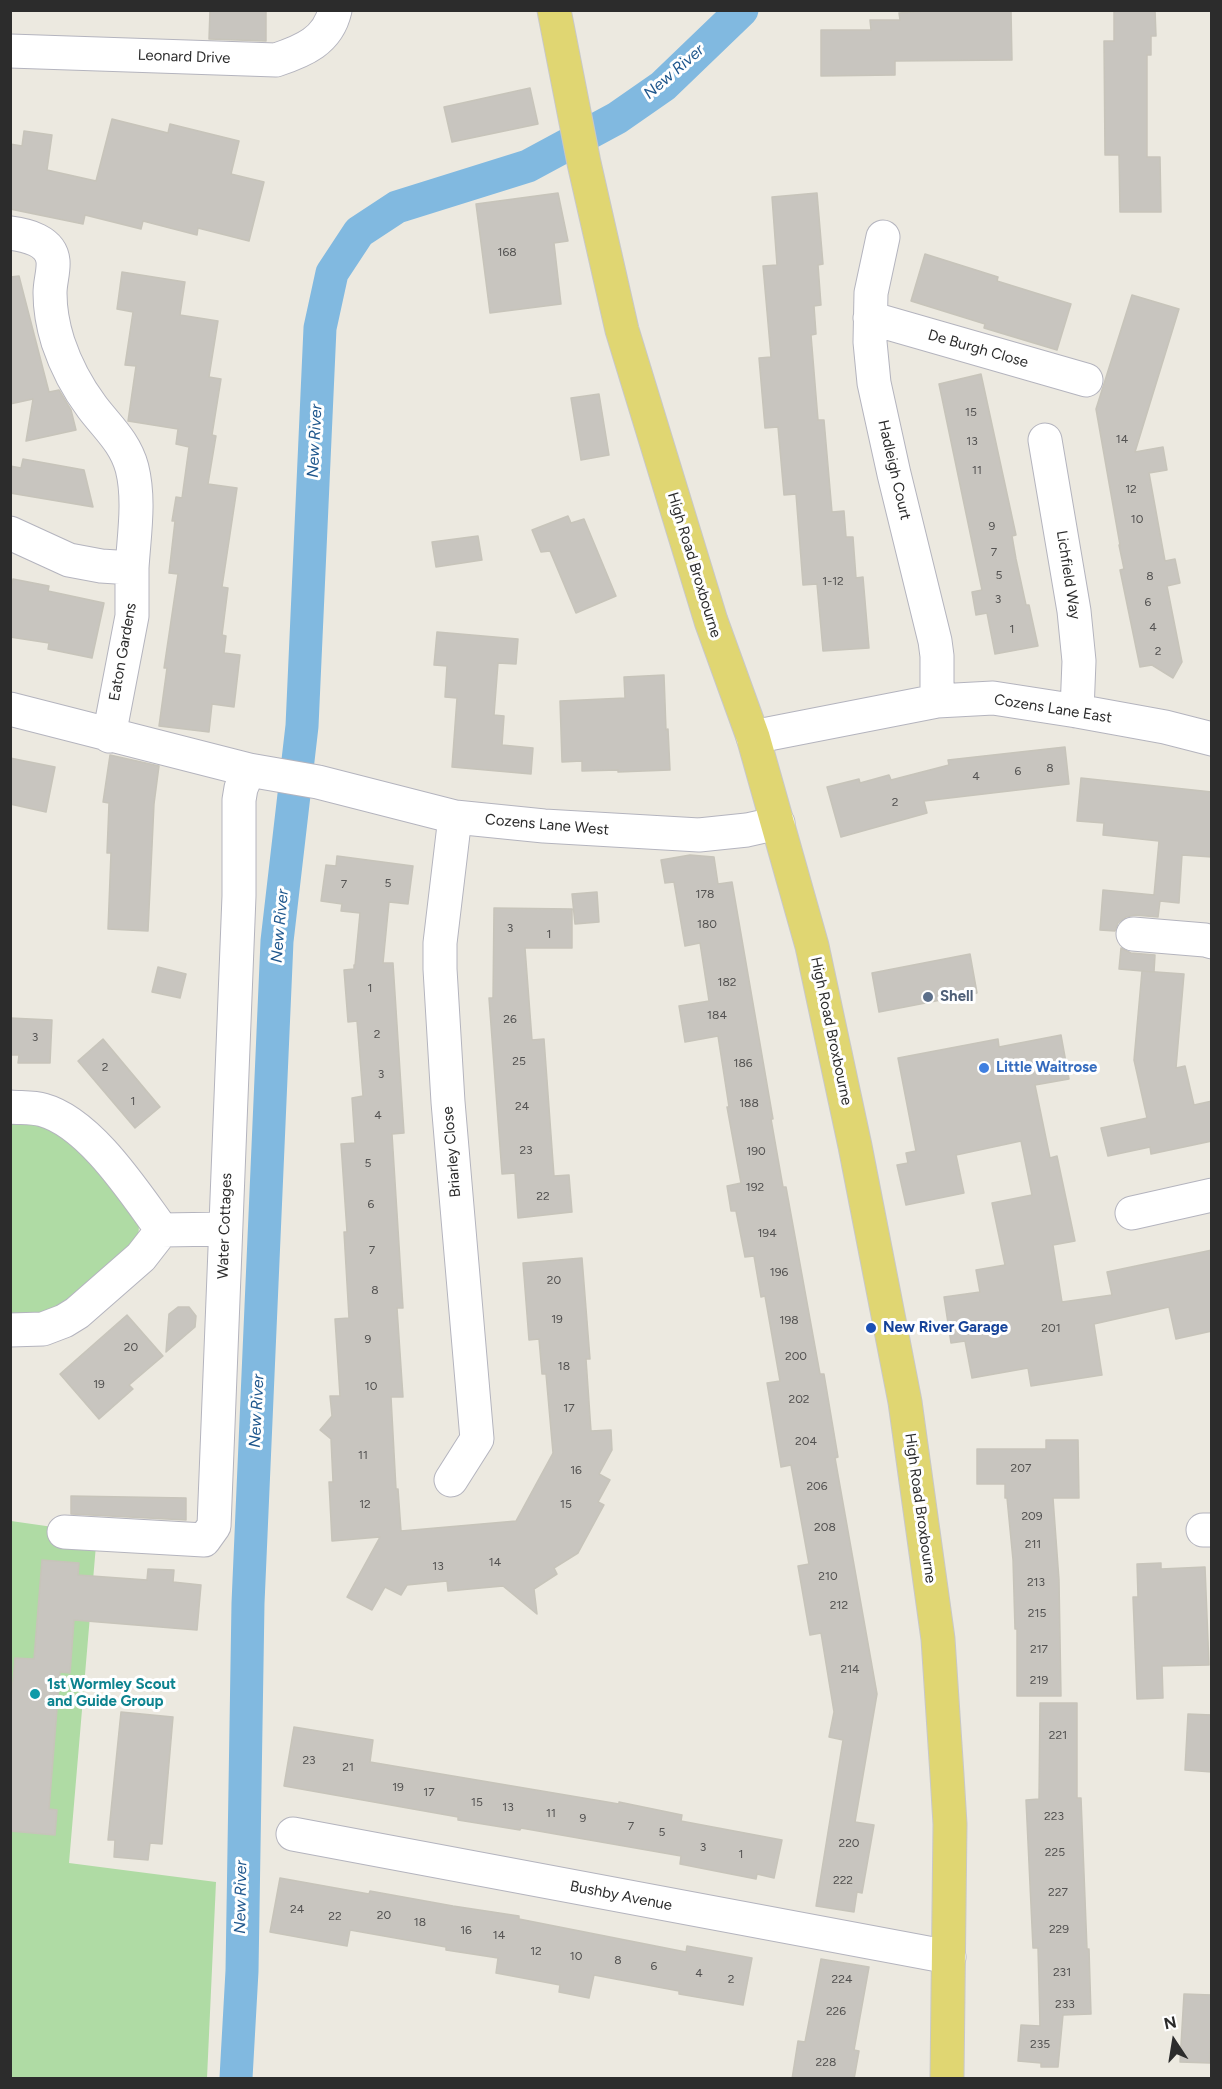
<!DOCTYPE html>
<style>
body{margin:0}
#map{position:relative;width:1222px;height:2089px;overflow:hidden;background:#ece9e0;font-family:Figtree,sans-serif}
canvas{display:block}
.frame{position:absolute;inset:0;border:12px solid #2c2c2c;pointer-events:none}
.north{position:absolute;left:1144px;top:2011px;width:60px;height:60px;-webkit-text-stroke:4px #fff;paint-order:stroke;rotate:348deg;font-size:16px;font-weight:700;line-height:24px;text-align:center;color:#2c2c2c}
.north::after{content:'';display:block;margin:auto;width:21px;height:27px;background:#2c2c2c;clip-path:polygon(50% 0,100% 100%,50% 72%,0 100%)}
</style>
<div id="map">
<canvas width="1222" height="2089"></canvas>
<div class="frame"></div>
<div class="north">N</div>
</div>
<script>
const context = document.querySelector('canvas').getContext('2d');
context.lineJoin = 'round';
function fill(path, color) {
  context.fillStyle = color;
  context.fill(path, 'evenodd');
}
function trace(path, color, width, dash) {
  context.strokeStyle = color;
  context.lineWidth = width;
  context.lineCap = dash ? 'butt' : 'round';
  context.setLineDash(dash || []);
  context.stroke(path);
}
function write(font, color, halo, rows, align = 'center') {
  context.font = font + ' Figtree,sans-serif';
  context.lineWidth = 6;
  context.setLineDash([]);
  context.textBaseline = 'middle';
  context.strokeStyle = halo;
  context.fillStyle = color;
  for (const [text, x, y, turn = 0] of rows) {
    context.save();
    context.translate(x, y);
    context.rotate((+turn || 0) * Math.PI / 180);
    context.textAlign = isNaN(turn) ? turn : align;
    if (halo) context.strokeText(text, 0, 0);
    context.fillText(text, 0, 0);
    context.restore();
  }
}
fill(new Path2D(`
 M11 1119 39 1122 91 1156 139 1225 138 1241 70 1307 11 1321Z
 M11 1521 60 1528 96 1545 69 1863 216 1882 207 2078H11Z`), '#afdba4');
trace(new Path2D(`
 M236 2078 242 1971 248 1603 277 941 302 726 320 328 332 273 359 232 397 207 528 166 617 118 663 86 742 10`), '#81b9e0', 33);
const building = new Path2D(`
 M210 10H266V41L209 39Z
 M938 10H1011L1012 60 895 61V75L821 76V30H871L870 20H900L899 13Z
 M1114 10H1155L1156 36H1151V55H1147V157H1160L1161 212H1120L1119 155H1105L1104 41H1114Z
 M530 88 538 124 452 142 444 107Z
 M112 119 168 133 170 124 239 141 231 174 264 182 249 241 198 228 197 235 143 221 141 229 85 215 83 224 10 209V144L22 146 24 131 52 135 47 170 96 181Z
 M558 193 568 241 554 243 561 304 490 313 476 204Z
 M817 193 823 264 818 265 821 305 814 306 816 334 811 335 818 420H824L832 512 844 511 846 537H853L856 578 863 577 869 648 823 651 817 584 803 585 796 494 784 495 778 427 765 428 759 358 771 357 763 266 777 265 772 197Z
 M925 254 998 277 997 281 1071 304 1057 350 984 328 985 324 911 301Z
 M122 272 185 282 180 315 218 321 209 377 221 379 212 435 216 436 208 484 237 488 222 587 228 588 222 635 226 636 224 653 240 655 234 707 212 704 209 732 159 726 167 668H164L178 574 169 573 175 521H172L176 497 182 498 189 447 176 444 178 429 128 421 136 366 125 365 133 312 117 309Z
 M19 276 49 392 59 390 71 410 76 430 26 441 33 399 10 404V277Z
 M1132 295 1179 309 1135 452 1163 447 1167 470 1149 473 1165 561 1175 559 1180 583 1167 586 1182 662 1173 678 1152 665 1140 667 1120 570 1124 569 1119 545H1120L1096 409Z
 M981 374 1016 535 1012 536 1016 559 1026 605H1029L1038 646 995 654 987 613 976 615 972 592 982 590 939 384Z
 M599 394 609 455 581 460 571 398Z
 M23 459 84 470 93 507 10 493V466L21 468Z
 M568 516 571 523 584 519 616 596 576 613 550 551 541 552 532 530Z
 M478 536 482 560 436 567 432 542Z
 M13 579 49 586 48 591 104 603 92 658 48 649 49 643 10 637V592Z
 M437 632 518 639 516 664 498 663 494 715 504 716 502 745 533 748 531 774 452 767 457 698 445 697 447 666 434 665Z
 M664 675 666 730 668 729 670 770 618 772V770L582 771V761L562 762 560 701 625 698 624 677Z
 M1065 747 1069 784 924 801 927 813 841 837 827 787 859 779 860 783 889 775 891 780 949 765 948 760Z
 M110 755 159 766 154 804 148 931 108 929 111 853H107L109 803 103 802Z
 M10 758 55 767 46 812 10 804Z
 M1081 778 1212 792V857L1182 855 1179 903 1160 901 1158 917 1135 915 1126 917 1118 923 1115 931 1100 930 1103 890 1154 895 1159 841 1103 835 1104 823 1077 821Z
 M690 855 714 857 718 884 732 882 773 1119H771L783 1187H786L820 1374H824L838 1457 835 1458 877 1694 855 1822 874 1825 862 1893 857 1892 854 1912 816 1906 843 1740 829 1737 834 1712 821 1633 810 1635 798 1566 809 1564 791 1465 781 1467 767 1383 780 1381 765 1296 761 1297 754 1256 745 1257 736 1211H731L727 1186 741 1183 727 1107H729L718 1036 685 1042 679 1006 709 1001 700 943 685 946 674 882 665 883 661 860Z
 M337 856 413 866 408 904 389 902 383 963H393L404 1133 392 1134 403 1308H397L403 1397H391L396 1489H398L401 1531 516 1521 553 1453 546 1374H542L539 1339 529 1340 523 1263 582 1258 590 1359H586L591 1431 611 1430 612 1450 599 1474 610 1480 598 1502 604 1505 578 1553 554 1568 557 1574 534 1589 537 1614 503 1586 448 1591 447 1581 407 1585 401 1595 385 1587 372 1610 347 1597 380 1537 332 1541 329 1482H333L331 1439 320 1430 332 1416 330 1396H340L335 1319 349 1318 344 1232H347L341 1144 355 1143 352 1098 363 1096 357 1021 348 1022 344 970 354 969V965H355L360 913 341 911 342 904 321 901 326 865 336 866Z
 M597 892 599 922 575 924 572 894Z
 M494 908 572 909V948H525L532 1040 544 1039 554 1176 569 1175 572 1212 518 1218 515 1173 502 1174 489 998H493Z
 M1121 948 1131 953 1155 955 1154 972 1119 969Z
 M970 954 977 993 879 1012 872 973Z
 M158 967 186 974 180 998 152 992Z
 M1142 971 1184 974 1176 1068 1185 1066 1194 1105 1212 1101V1141L1151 1154 1150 1147 1108 1156 1101 1128 1147 1118 1134 1060Z
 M10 1018 52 1020 50 1063H18L19 1055H10Z
 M1061 1035 1069 1079 1035 1085 1050 1158 1057 1156 1075 1241 1053 1245 1062 1302 1112 1295 1107 1272 1212 1250V1331L1176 1339 1169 1307 1094 1324 1102 1375 1031 1386 1028 1368 972 1378 965 1341 951 1343 944 1297 980 1292 976 1270 1005 1265 992 1203 1032 1195 1021 1141 956 1155 964 1193 906 1205 897 1165 908 1163 906 1153 916 1151 898 1058 998 1039 999 1047Z
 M103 1039 160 1107 135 1128 78 1061Z
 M178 1307H189L196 1316 195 1327 166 1352 169 1314Z
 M127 1315 163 1356 129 1385 133 1389 99 1419 60 1374Z
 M1046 1440H1078L1079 1498H1053L1059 1580 1061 1696H1017V1629H1015L1013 1560 1007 1498H1005V1484H977V1449H1046Z
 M71 1496 186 1498V1520L71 1514Z
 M42 1560 79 1563 78 1575 147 1580 148 1569 174 1570 173 1582 201 1585 197 1630 74 1620 70 1673 60 1672 49 1809 57 1810 55 1835 10 1831V1715L15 1658 34 1659Z
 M1161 1563V1569L1205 1567 1209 1665 1162 1666 1163 1698 1137 1699 1133 1597H1138L1137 1564Z
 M1040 1703H1077V1798H1081L1087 1949H1089L1091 2014 1063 2015 1058 2067H1041V2063L1018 2061 1021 2025 1040 2026 1038 1948H1033L1026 1800 1039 1799Z
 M121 1712 173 1717 162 1844 150 1843 148 1860 114 1857 115 1840H108Z
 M1188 1714 1212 1715V1772L1185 1770Z
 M294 1727 373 1740 370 1762 619 1804V1802L682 1815 681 1821 782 1840 774 1878 757 1874 756 1879 680 1864 681 1856 521 1828 520 1830 458 1820V1817L284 1786Z
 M280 1878 369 1894 370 1891 453 1906 519 1916V1919L686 1952 687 1946 752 1958 743 2005 679 1994V1991L594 1975 589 1998 559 1992 560 1985 496 1973 498 1958 446 1950V1947L350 1930 347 1946 270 1932Z
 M821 1959 869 1967 854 2050 859 2051 854 2079H792L798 2041 805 2042Z
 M1184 1994 1212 1995 1210 2063 1180 2062Z`);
fill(building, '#c8c5bf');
trace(building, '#c7c4ba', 1.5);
const minor = new Path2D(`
 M10 51 276 60C303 51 328 41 335 10
 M10 233C27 235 51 241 53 261 54 271 50 282 50 293 50 310 53 326 58 342 66 366 77 387 92 407 107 427 125 442 132 468 140 500 134 535 132 568
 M883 237 871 293 870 342 874 383 894 474 935 641 937 656V701
 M870 318 1086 380
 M1045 440 1074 611 1079 661 1077 711
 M10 533 69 560 101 566 132 568V616L109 736
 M10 709 249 770 318 782 455 817 544 826 699 835 747 830 778 823
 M753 737 937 701 993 698 1077 711 1165 727 1212 739
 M1133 934 1205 940 1212 942
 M10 1107C21 1108 33 1107 43 1110 90 1123 134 1192 162 1230L141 1257 77 1313 64 1321 43 1329 10 1330
 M1132 1213 1212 1195
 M162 1230 225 1229
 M451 1480 477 1439 448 1102 440 969V943L455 817
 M1203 1530H1212
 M64 1532 204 1540 214 1526 239 896V800L241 788 249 770
 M293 1834 949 1957`);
const major = new Path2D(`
 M554 10 584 163 622 330 711 621 753 737 812 946 855 1146 905 1402 938 1639 947 1775 950 1824 947 2078`);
trace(minor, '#b4b4be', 35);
trace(major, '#c8c8c8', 35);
trace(minor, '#fff', 33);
trace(major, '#e0d672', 33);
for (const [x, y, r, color] of [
 [928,997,6,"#5c6f8a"],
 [984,1068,6,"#3f7fe0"],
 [871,1328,6,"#1a4fb4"],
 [35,1694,6,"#0f9aa8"]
]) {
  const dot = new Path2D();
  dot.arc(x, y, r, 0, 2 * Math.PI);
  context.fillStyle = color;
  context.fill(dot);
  trace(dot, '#fff', 2);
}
write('12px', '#535251', null, [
 ["168",507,252],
 ["15",971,412],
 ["14",1122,439],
 ["13",972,441],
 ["11",977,470],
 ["12",1131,489],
 ["10",1137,519],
 ["9",992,526],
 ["7",994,552],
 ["5",999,575],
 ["8",1150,576],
 ["1-12",833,581],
 ["3",998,599],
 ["6",1148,602],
 ["4",1153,627],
 ["1",1012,629],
 ["2",1158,651],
 ["8",1050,768],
 ["6",1018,771],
 ["4",976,776],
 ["2",895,802],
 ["5",388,883],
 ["7",344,884],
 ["178",705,894],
 ["180",707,924],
 ["3",510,928],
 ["1",549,934],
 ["182",727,982],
 ["1",370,988],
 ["184",717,1015],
 ["26",510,1019],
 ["2",377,1034],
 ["3",35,1037],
 ["25",519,1061],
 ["186",743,1063],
 ["2",105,1067],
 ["3",381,1074],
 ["1",133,1101],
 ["188",749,1103],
 ["24",522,1106],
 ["4",378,1115],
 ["23",526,1150],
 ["190",756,1151],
 ["5",368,1163],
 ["192",755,1187],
 ["22",543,1196],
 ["6",371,1204],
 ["194",767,1233],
 ["7",372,1250],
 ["196",779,1272],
 ["20",554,1280],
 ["8",375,1290],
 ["19",557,1319],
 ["198",789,1320],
 ["201",1051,1328],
 ["9",368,1339],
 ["20",131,1347],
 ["200",796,1356],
 ["18",564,1366],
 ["19",99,1384],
 ["10",371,1386],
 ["202",799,1399],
 ["17",569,1408],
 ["204",806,1441],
 ["11",363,1455],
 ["207",1021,1468],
 ["16",576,1470],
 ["206",817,1486],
 ["12",365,1504],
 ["15",566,1504],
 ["209",1032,1516],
 ["208",825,1527],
 ["211",1033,1544],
 ["14",495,1562],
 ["13",438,1566],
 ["210",828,1576],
 ["213",1036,1582],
 ["212",839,1605],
 ["215",1037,1613],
 ["217",1039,1649],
 ["214",850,1669],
 ["219",1039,1680],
 ["221",1058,1735],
 ["23",309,1760],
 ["21",348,1767],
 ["19",398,1787],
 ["17",429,1792],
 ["15",477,1802],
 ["13",508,1807],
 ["11",551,1813],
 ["223",1054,1816],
 ["9",583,1818],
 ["7",631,1826],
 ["5",662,1832],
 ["220",849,1843],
 ["3",703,1847],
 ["225",1055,1852],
 ["1",741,1854],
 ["222",843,1880],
 ["227",1058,1892],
 ["24",297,1909],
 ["20",384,1915],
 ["22",335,1916],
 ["18",420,1922],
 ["229",1059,1929],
 ["16",466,1930],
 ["14",499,1935],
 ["12",536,1951],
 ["10",576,1956],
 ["8",618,1960],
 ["6",654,1966],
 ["231",1062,1972],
 ["4",699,1973],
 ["2",731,1979],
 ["224",842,1979],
 ["233",1065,2004],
 ["226",836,2011],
 ["235",1040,2044],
 ["228",826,2062]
]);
write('15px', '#2c2c2c', '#fff', [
 ["Leonard Drive",184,57,2],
 ["De Burgh Close",978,349,16],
 ["Hadleigh Court",894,470,77],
 ["High Road Broxbourne",694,565,73],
 ["Lichfield Way",1068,575,81],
 ["Eaton Gardens",123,652,-80],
 ["Cozens Lane East",1053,709,9],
 ["Cozens Lane West",547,825,5],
 ["High Road Broxbourne",831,1031,78],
 ["Briarley Close",452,1152,-95],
 ["Water Cottages",225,1226,-88],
 ["High Road Broxbourne",920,1508,82],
 ["Bushby Avenue",621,1896,11]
]);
write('bold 15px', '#4e5e75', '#fff', [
 ["Shell",940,997]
], 'left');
write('bold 15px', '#366cbe', '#fff', [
 ["Little Waitrose",996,1068]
], 'left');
write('bold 15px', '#164399', '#fff', [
 ["New River Garage",883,1328]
], 'left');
write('bold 15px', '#0d838f', '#fff', [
 ["1st Wormley Scout",47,1685],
 ["and Guide Group",47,1702]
], 'left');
write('italic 16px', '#1f578d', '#fff', [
 ["New River",674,72,-41],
 ["New River",315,441,-87],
 ["New River",280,926,-85],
 ["New River",257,1411,-87],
 ["New River",241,1897,-89]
]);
</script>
